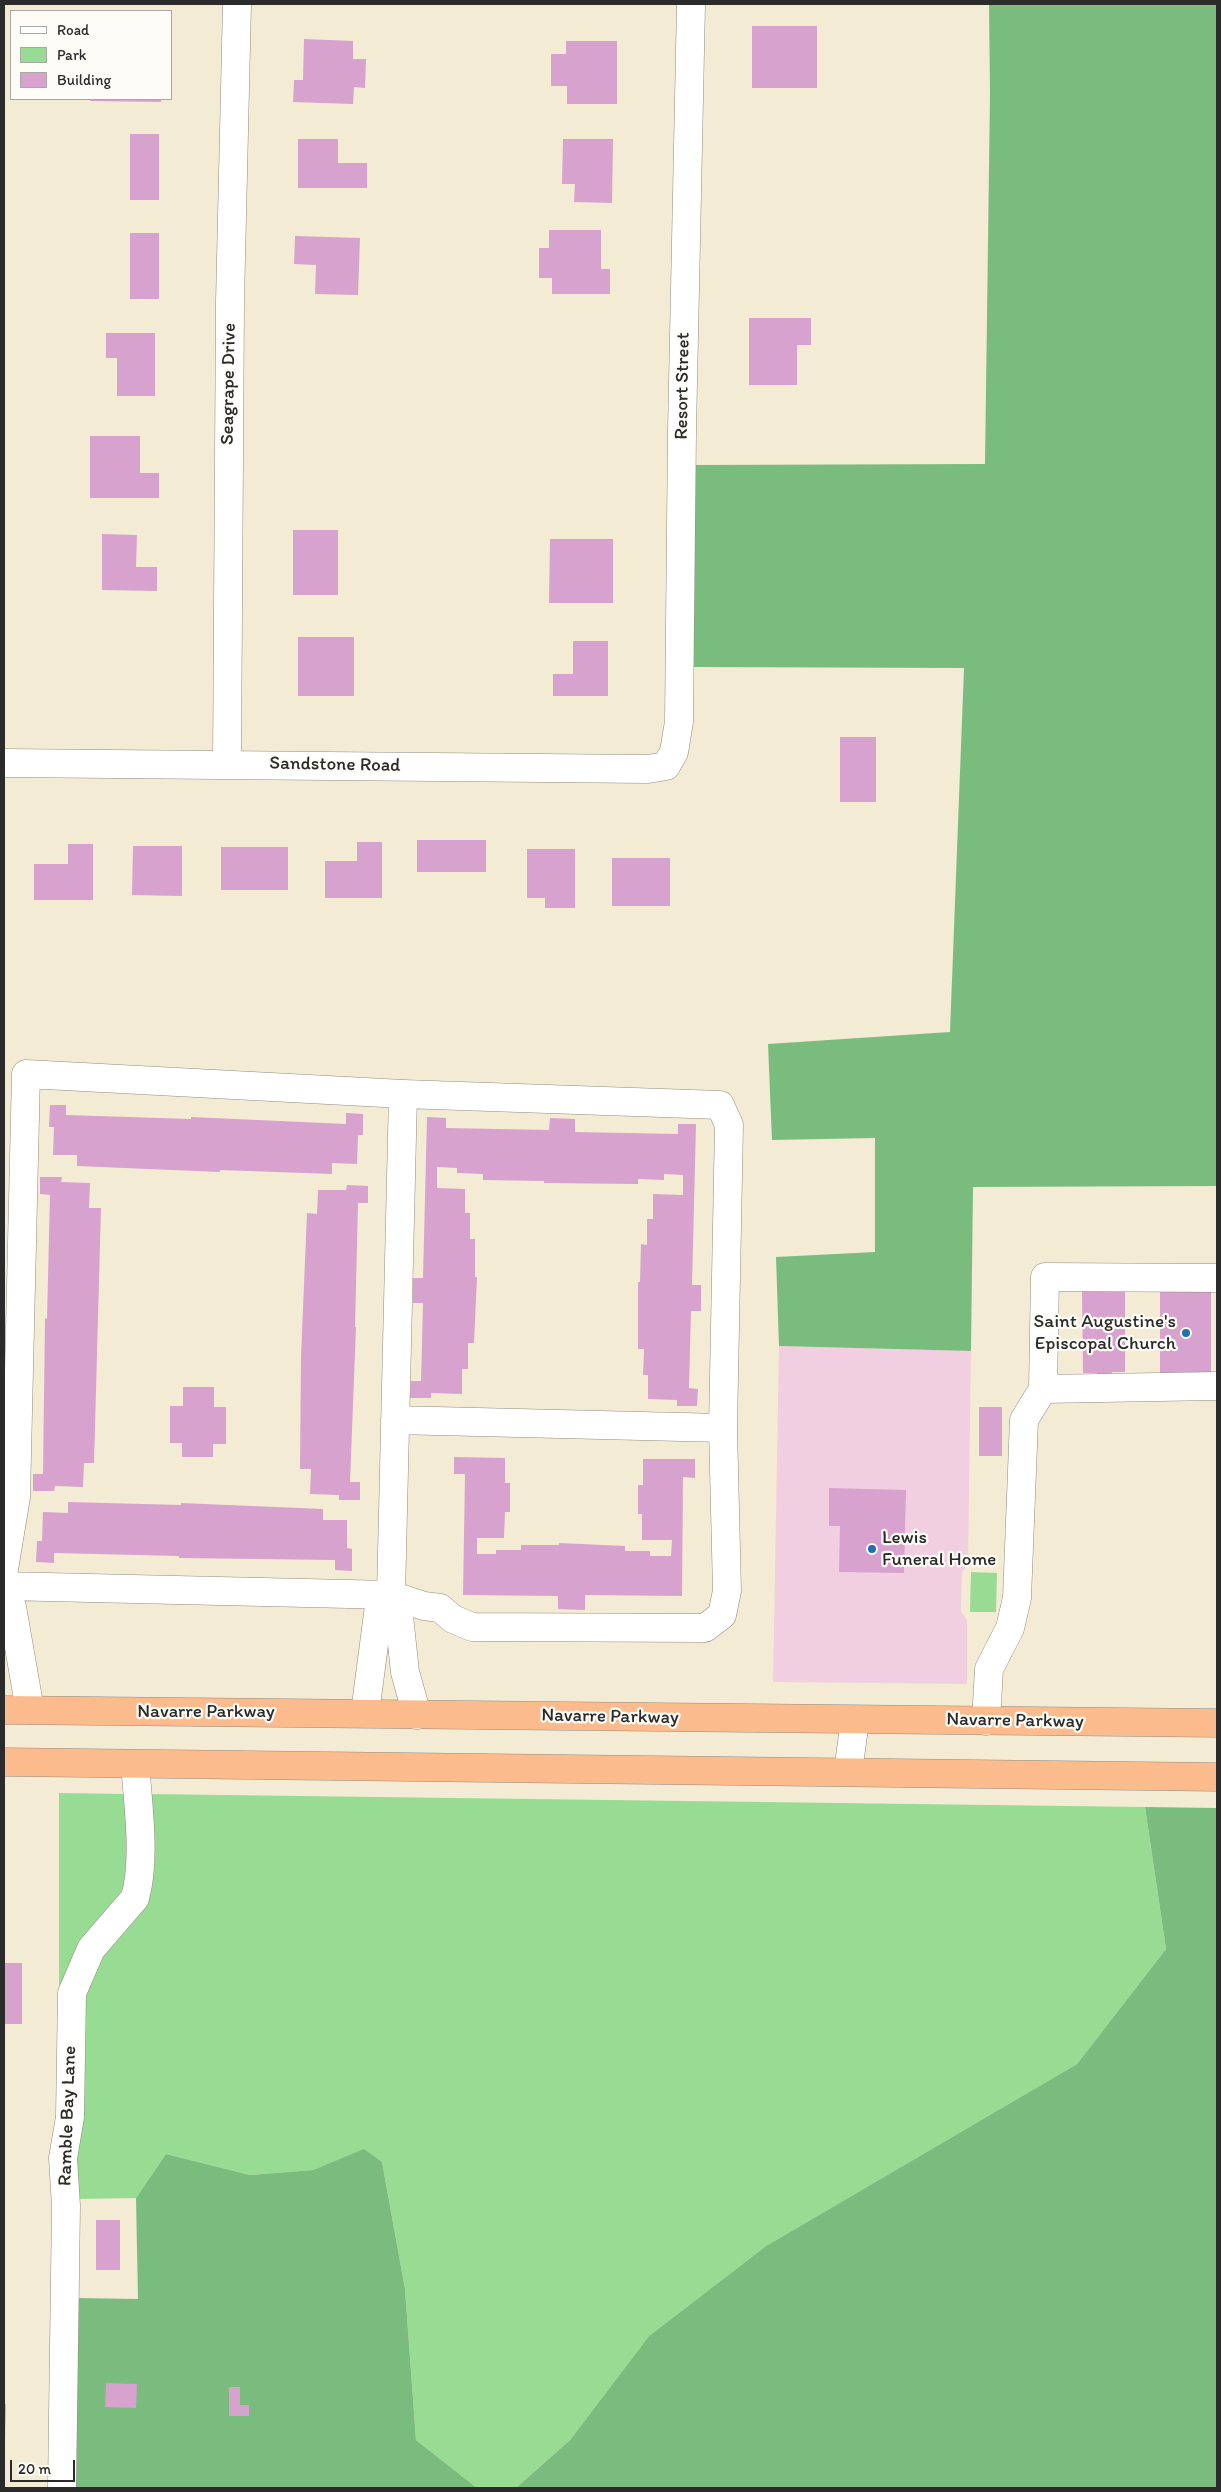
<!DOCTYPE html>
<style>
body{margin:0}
#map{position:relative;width:1221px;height:2492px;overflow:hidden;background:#f4ebd4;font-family:Itim,sans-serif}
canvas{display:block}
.frame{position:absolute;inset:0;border:5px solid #2b2b2b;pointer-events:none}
.legend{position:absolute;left:10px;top:10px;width:162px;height:90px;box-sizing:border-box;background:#fdfcf7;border:1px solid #a9a8a5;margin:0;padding:6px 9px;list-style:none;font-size:15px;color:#2b2b2b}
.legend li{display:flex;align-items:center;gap:10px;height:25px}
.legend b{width:25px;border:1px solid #a9a8a5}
.scale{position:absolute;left:10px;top:2460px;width:65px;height:22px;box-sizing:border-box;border:2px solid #2b2b2b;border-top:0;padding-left:6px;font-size:15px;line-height:18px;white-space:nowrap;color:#2b2b2b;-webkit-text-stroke:4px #fdfcf7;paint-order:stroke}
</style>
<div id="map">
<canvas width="1221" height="2492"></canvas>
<div class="frame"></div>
<ul class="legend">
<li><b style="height:6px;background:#fff"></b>Road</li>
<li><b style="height:14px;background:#98dc94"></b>Park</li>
<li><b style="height:14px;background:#d7a2cd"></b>Building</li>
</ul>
<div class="scale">20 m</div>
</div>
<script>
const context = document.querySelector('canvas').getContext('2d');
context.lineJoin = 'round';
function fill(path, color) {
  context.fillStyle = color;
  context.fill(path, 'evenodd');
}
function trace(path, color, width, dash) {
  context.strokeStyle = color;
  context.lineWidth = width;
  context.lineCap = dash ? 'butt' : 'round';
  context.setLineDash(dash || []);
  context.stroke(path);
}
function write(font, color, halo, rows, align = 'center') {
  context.font = font + ' Itim,sans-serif';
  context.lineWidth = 4.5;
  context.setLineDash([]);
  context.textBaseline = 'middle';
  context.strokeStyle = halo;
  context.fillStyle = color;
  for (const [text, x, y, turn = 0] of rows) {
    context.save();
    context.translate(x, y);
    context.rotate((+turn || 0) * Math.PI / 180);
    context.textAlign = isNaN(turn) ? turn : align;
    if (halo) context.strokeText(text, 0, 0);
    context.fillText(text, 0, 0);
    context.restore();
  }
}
fill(new Path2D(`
 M779 1346 971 1351 968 1565 962 1572 961 1611 967 1620V1684L773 1682Z`), '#f2cfe0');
fill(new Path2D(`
 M971 1572 997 1573 996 1612H970Z
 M59 1793 126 1794 129 1830 127 1886 103 1915 59 2120Z
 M148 1794 1145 1807 1166 1949 1077 2064 766 2246 649 2336 570 2440 516 2488H477L416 2440 405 2289 382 2162 364 2150 313 2170 250 2175 166 2154 136 2198 77 2199 74 2159 83 1996 100 1956 118 1934Z`), '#98dc94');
fill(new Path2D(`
 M989 4H1217V1186L973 1187 971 1351 779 1346 776 1257 875 1252V1138L772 1140 768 1044 950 1032 964 668 694 667 693 465 985 464 990 94Z
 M1145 1807 1217 1808V2488H516L570 2440 649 2336 766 2246 1077 2064 1166 1949Z
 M364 2149 382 2162 405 2289 416 2440 477 2488H73L75 2298 138 2299 136 2198 166 2154 250 2175 313 2170Z`), '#7abc7e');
fill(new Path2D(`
 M752 26H817V88H752Z
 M304 39 353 41V59H366L365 88 354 87 353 104 293 102 294 80H303Z
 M566 41H617V104H567V86H551V54H566Z
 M90 99H161V102L90 101Z
 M130 134H159V200H130Z
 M298 139H338V163H367V188H298Z
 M563 139H613L612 203 574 202 575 184H562Z
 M549 230H601V269H610V294H552V278H539V248H549Z
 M130 233H159V299H130Z
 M295 236 360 238 358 295 315 294 316 265 294 264Z
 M749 318H811V345H797V385H749Z
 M106 333H155V396H117V358H106Z
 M90 436H140V473H159V498H90Z
 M293 530H338V595H293Z
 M102 534 137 535 136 567H157V591L102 590Z
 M550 539H613V603H549Z
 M298 637H354V696H298Z
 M573 641H608V696H553V674H573Z
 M840 737H876V802H840Z
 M417 840H486V872H417Z
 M357 842H382V898H325V861H357Z
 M68 844H93V900H34V864H68Z
 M133 846H182V896L132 895Z
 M221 847H288V890H221Z
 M527 849H575V908H545V898H527Z
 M612 858H670V906H612Z
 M50 1105H66V1115L191 1119V1117L346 1124V1113L363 1114V1135H358L357 1164 332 1163V1174L220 1170V1172L77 1166V1155H53L54 1127H49Z
 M427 1117 446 1118V1128L549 1130 550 1118 575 1119V1132L678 1134V1124H696L692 1285H701V1311H691L689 1388 698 1389 697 1406H677V1400L648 1399V1375H643L644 1349H638V1282H640L641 1244 647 1245V1219H653V1194L683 1195V1175L664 1174V1180L638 1179V1184L544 1183V1181L483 1180V1174L457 1173V1168L437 1167V1188L465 1189V1213H470V1239H475V1277H477L474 1343H468V1369H462V1394L431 1393V1398H410L411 1381H421L423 1303H413V1278H423Z
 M40 1177H62L61 1182 90 1183 89 1208H101L94 1463H84L83 1487 55 1486 54 1491H33V1474H43L45 1318 47 1319 50 1195 40 1194Z
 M347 1185 368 1186V1203H358L355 1327H356L350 1482H360V1500H339V1495L310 1494 311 1469H300L301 1356 307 1213 317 1214 318 1190H346Z
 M1082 1289H1125V1372H1112V1381H1097V1373H1083Z
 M1160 1292H1211V1374H1160Z
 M183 1387H214V1407H226V1444H213V1457H182V1443H170V1406H183Z
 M979 1407H1002V1456H979Z
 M454 1457 505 1458V1483H510V1512H505L504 1538H477V1554H496V1550H521V1545H559V1543L625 1546V1551H650V1556H671L672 1540H642V1514H638V1485H643V1459H695V1478L683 1477 682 1596 585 1595V1610L558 1609V1596L463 1595 465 1474H454Z
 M829 1488 906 1490 904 1573 839 1572 840 1526H829Z
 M68 1502 181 1505V1503L323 1509V1520H347V1548L352 1549V1571L335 1570V1560L179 1558V1556L54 1553V1563L36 1562 37 1541H42L43 1512 68 1513Z
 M4 1963H22V2024H4Z
 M96 2220H120V2270H96Z
 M106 2383 137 2384 136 2408 105 2407Z
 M229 2387H240V2405H249V2416H229Z
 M4 2404H6L5 2441H4Z`), '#d7a2cd');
const minor = new Path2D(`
 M4 763 648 769 666 766 674 752 679 722 682 431 691 4
 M227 764 230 302 237 4
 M1043 1389 1217 1386
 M4 1569 16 1497 26 1074 403 1094 720 1105 729 1125 723 1428 395 1420
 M4 1586 391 1595 424 1606 440 1608 453 1619 472 1627 705 1628 722 1615 727 1591 723 1428
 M4 1591 12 1607 30 1710
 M391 1595 403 1094
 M365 1713 379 1606 391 1595 398 1607 405 1672 417 1715
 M986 1721 989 1669 1010 1628 1017 1598 1024 1420 1043 1389 1045 1277 1217 1278
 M848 1772 855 1720
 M62 2488 66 2206 63 2158 70 2117 72 1993 91 1949 135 1898C146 1860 138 1804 135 1764`);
const highway = new Path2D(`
 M4 1710 1217 1723
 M4 1762 1217 1777`);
trace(minor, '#908b80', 29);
trace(highway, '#908b80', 29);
trace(minor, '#fff', 28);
trace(highway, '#fbbb8c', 28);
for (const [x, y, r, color] of [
 [1186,1333,5,"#1f6fb2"],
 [872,1549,5,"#1f6fb2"]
]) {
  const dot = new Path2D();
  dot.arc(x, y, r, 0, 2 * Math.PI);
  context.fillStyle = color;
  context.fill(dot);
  trace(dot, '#fdfcf7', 2);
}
write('19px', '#2b2b2b', '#fdfcf7', [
 ["Seagrape Drive",229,384,-89],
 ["Resort Street",683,386,-89],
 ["Sandstone Road",335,765,1],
 ["Navarre Parkway",206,1712],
 ["Navarre Parkway",610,1717,1],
 ["Navarre Parkway",1015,1721,1],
 ["Ramble Bay Lane",68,2116,-88]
]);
write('19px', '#2b2b2b', '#fdfcf7', [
 ["Saint Augustine's",1176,1322],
 ["Episcopal Church",1176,1344],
 ["Lewis",882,1538,"left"],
 ["Funeral Home",882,1560,"left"]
], 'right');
</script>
